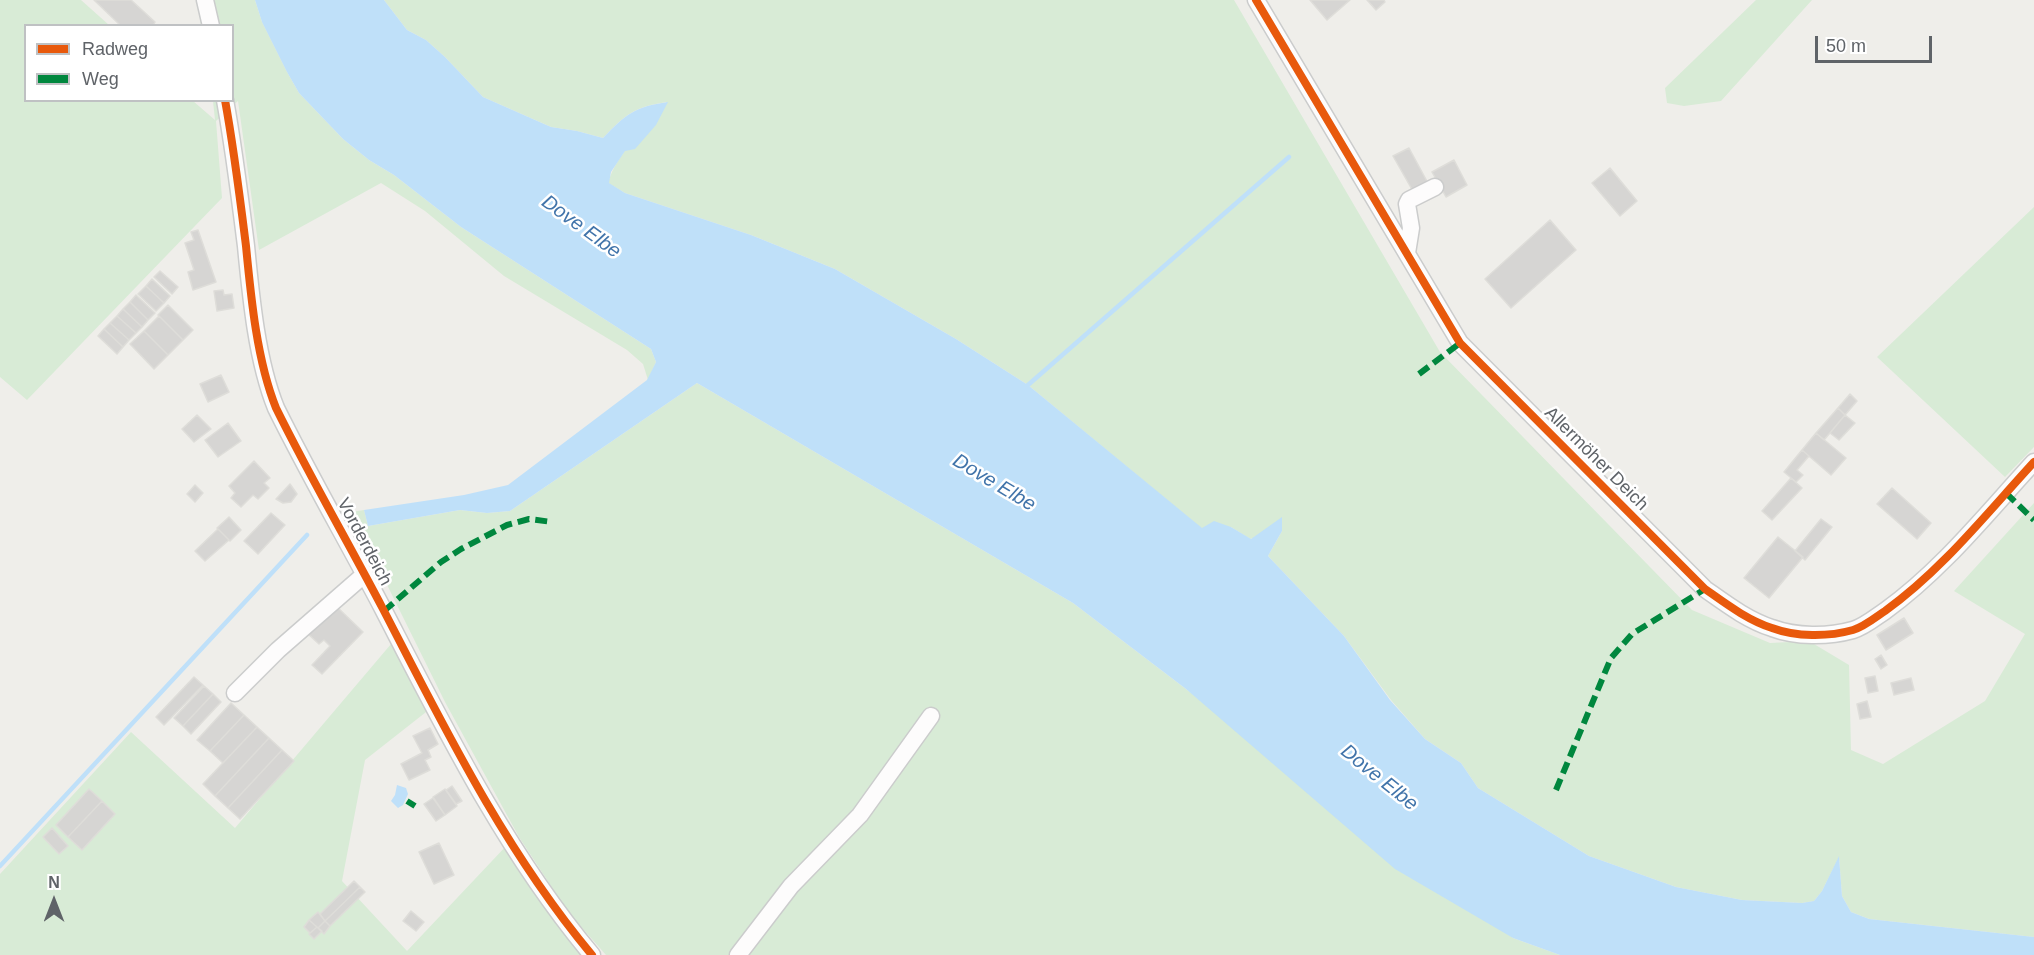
<!DOCTYPE html>
<meta charset="utf-8">
<style>
body{margin:0}
#map{position:relative;width:2034px;height:955px;overflow:hidden;background:#efeeea;font-family:Arial,sans-serif}
canvas{display:block}
.legend{position:absolute;left:24px;top:24px;width:210px;height:78px;box-sizing:border-box;background:#fff;border:2px solid #bfc1c3;margin:0;padding:8px 10px;list-style:none;font-size:18px;color:#5f6368}
.legend li{display:flex;align-items:center;gap:12px;height:30px}
.legend b{width:30px;border:2px solid #bfc1c3}
.north{position:absolute;left:24px;top:871px;width:60px;height:60px;-webkit-text-stroke:4px #fff;paint-order:stroke;rotate:0deg;font-size:16px;font-weight:700;line-height:24px;text-align:center;color:#5f6368}
.north::after{content:'';display:block;margin:auto;width:21px;height:27px;background:#5f6368;clip-path:polygon(50% 0,100% 100%,50% 72%,0 100%)}
.scale{position:absolute;left:1815px;top:36px;width:117px;height:27px;box-sizing:border-box;border:3px solid #5f6368;border-top:0;padding-left:8px;font-size:18px;line-height:21px;white-space:nowrap;color:#5f6368;-webkit-text-stroke:4px #fff;paint-order:stroke}
</style>
<div id="map">
<canvas width="2034" height="955"></canvas>
<ul class="legend">
<li><b style="height:8px;background:#e8590c"></b>Radweg</li>
<li><b style="height:8px;background:#00873e"></b>Weg</li>
</ul>
<div class="north">N</div>
<div class="scale">50 m</div>
</div>
<script>
const context = document.querySelector('canvas').getContext('2d');
context.lineJoin = 'round';
function fill(path, color) {
  context.fillStyle = color;
  context.fill(path, 'evenodd');
}
function trace(path, color, width, dash) {
  context.strokeStyle = color;
  context.lineWidth = width;
  context.lineCap = dash ? 'butt' : 'round';
  context.setLineDash(dash || []);
  context.stroke(path);
}
function write(font, color, halo, rows, align = 'center') {
  context.font = font + ' Arial,sans-serif';
  context.lineWidth = 5;
  context.setLineDash([]);
  context.textBaseline = 'middle';
  context.strokeStyle = halo;
  context.fillStyle = color;
  for (const [text, x, y, turn = 0] of rows) {
    context.save();
    context.translate(x, y);
    context.rotate((+turn || 0) * Math.PI / 180);
    context.textAlign = isNaN(turn) ? turn : align;
    if (halo) context.strokeText(text, 0, 0);
    context.fillText(text, 0, 0);
    context.restore();
  }
}
fill(new Path2D(`
 M0 0H81L109 25 26 26V100L193 101 215 120 213 101 232 100V26L201 25 197 0H255L262 22 287 72 299 93 343 139 369 160 394 175 461 227 651 349 656 362 648 380 643 364 627 350 504 276 425 211 381 183 259 250 238 101 216 121 222 198 27 400 0 377Z
 M384 0H1234L1440 352 1692 610 1770 643 1809 641 1849 665 1851 750 1883 764 1985 701 2025 634 1954 591 2034 503V937L1869 919 1851 912 1842 896 1839 857 1822 891 1814 901 1802 903 1742 900 1676 887 1589 856 1478 788 1461 763 1425 739 1391 700 1344 636 1268 556 1282 531 1250 539 1231 527 1202 529 1028 385 956 339 835 269 751 235 625 193 608 183C617 152 647 126 667 102 634 107 626 114 603 138L577 131 551 127 483 97 445 57 426 40 407 30Z
 M1756 0H1812L1721 101 1684 106 1667 103 1665 88Z
 M2034 207V447L2005 477 1877 357Z
 M697 383 1073 603 1513 938 1560 955H606L568 912 519 837 445 702 351 512 364 510 368 526 460 510 487 513 510 511Z
 M397 637 435 705 365 760 342 881 407 951 508 844 588 955H0V874L131 732 235 828Z`), '#d8ebd6');
fill(new Path2D(`
 M255 0H384L407 30 426 40 445 57 483 97 551 127 577 131 603 138C626 114 634 107 668 102L656 125 635 149 625 151 611 172 609 183 625 193 751 235 835 269 956 339 1028 385 1202 528 1214 521 1231 527 1251 539 1282 517V531L1268 556 1344 636 1390 700 1425 739 1461 763 1478 788 1589 856 1676 887 1742 900 1802 903 1814 901 1822 891 1839 856 1842 896 1851 912 1869 919 2034 937V955H1560L1513 938 1395 869 1186 689 1073 603 697 383 510 511 487 513 460 510 368 526 364 510 464 495 508 485 647 380 656 362 651 349 461 227 394 175 369 160 343 139 299 93 287 72 262 22Z
 M397 785 406 788 408 794 403 805 398 808 391 801 395 795Z`), '#bfe0f9');
trace(new Path2D(`
 M1028 385 1289 157
 M0 866 307 535`), '#bfe0f9', 4.5);
const building = new Path2D(`
 M94 0H131L155 22 153 26H121Z
 M1310 0H1350L1327 20Z
 M1367 0H1384L1385 2 1376 10Z
 M1409 148 1429 185 1414 193 1393 156Z
 M1454 160 1467 185 1446 197 1432 172Z
 M1610 168 1637 201 1620 216 1592 183Z
 M1550 220 1576 250 1511 308 1485 279Z
 M198 230 216 282 193 290 188 272 194 270 185 243 194 240 191 232Z
 M160 271 178 287 172 294 154 277Z
 M152 279 170 296 164 303 146 286Z
 M146 286 164 303 156 311 138 294Z
 M223 290 224 295 232 294 234 308 217 311 214 291Z
 M136 295 155 313 148 320 130 302Z
 M130 302 148 320 142 327 123 309Z
 M168 305 193 330 183 340 158 315Z
 M123 309 142 327 136 333 117 316Z
 M117 316 136 333 129 340 110 323Z
 M159 316 183 340 168 355 144 331Z
 M110 323 129 340 123 347 104 329Z
 M104 329 123 347 117 354 98 336Z
 M144 331 168 355 154 369 130 344Z
 M221 375 229 392 208 402 200 384Z
 M1850 394 1857 401 1845 415 1838 408Z
 M1838 408 1845 415 1824 440 1816 433Z
 M197 415 211 429 194 442 182 429Z
 M1845 415 1855 423 1839 440 1830 433Z
 M228 423 241 441 218 457 205 440Z
 M1816 433 1846 458 1831 475 1802 450Z
 M1802 450 1809 456 1797 470 1803 475 1796 482 1784 472Z
 M254 461 270 478 264 483 269 488 258 499 253 495 241 507 231 498 235 493 229 486Z
 M1791 478 1802 488 1772 520 1762 511Z
 M290 484 297 494 291 502 283 503 276 499Z
 M195 485 203 493 195 502 187 494Z
 M1892 488 1931 523 1917 539 1877 504Z
 M271 513 285 525 258 554 244 541Z
 M229 517 241 530 230 541 217 528Z
 M1821 519 1832 527 1805 560 1795 551Z
 M218 529 229 540 205 561 195 551Z
 M1778 537 1803 557 1769 598 1744 578Z
 M336 606 363 632 322 674 312 665 330 646 324 640 319 644 308 634Z
 M1904 618 1913 633 1886 650 1877 635Z
 M1881 655 1887 665 1881 669 1875 659Z
 M1875 676 1878 691 1868 693 1865 678Z
 M194 677 203 685 164 725 156 717Z
 M1911 678 1914 690 1894 695 1891 683Z
 M204 686 213 694 183 726 174 718Z
 M213 694 221 702 191 734 183 726Z
 M1867 701 1871 717 1860 719 1857 704Z
 M231 703 244 715 210 751 197 740Z
 M244 715 257 727 223 763 210 751Z
 M257 727 269 738 215 796 203 784Z
 M430 728 438 744 428 750 431 757 425 760 430 770 409 780 401 764 422 753 413 736Z
 M269 738 282 750 228 808 215 796Z
 M282 750 294 761 240 819 228 808Z
 M452 786 462 801 456 804 446 790Z
 M89 789 102 801 68 837 56 825Z
 M445 789 457 806 445 815 433 797Z
 M433 798 445 815 436 821 424 804Z
 M102 801 115 814 82 850 68 837Z
 M52 828 68 846 59 854 43 837Z
 M439 843 454 875 434 884 419 852Z
 M354 881 360 887 325 921 320 914Z
 M360 887 365 892 330 926 325 921Z
 M411 911 424 922 416 931 403 921Z
 M318 912 325 921 318 928 309 920Z
 M309 920 317 927 310 933 304 927Z
 M325 921 330 926 324 934 318 928Z
 M317 927 322 931 314 939 309 934Z`);
fill(building, '#d6d5d3');
trace(building, '#deddd9', 1.5);
const minor = new Path2D(`
 M205 0 211 26
 M1256 0 1460 343 1705 589C1725 603 1747 620 1772 628 1796 637 1828 637 1853 630 1864 627 1876 617 1885 611 1942 570 1987 513 2034 462
 M225 100C234 149 240 198 246 246 251 298 257 361 276 408 310 477 348 542 383 609 445 729 505 851 592 955
 M1407 253 1411 228 1407 204 1409 200 1435 187
 M235 693 278 650 365 574
 M738 955 791 886 860 815 931 716`);
trace(minor, '#cbcccc', 19);
trace(minor, '#fdfcfc', 16);
trace(new Path2D(`
 M1419 374 1460 343
 M2006 493 2034 520
 M384 611 441 562 461 549 507 525 529 519 552 522
 M1556 790 1611 658 1632 634 1705 589
 M407 801 415 806`), '#00873e', 6, [12, 6]);
trace(new Path2D(`
 M1256 0 1460 343 1705 589C1725 603 1747 620 1772 628 1796 637 1828 637 1853 630 1864 627 1876 617 1885 611 1942 570 1987 513 2034 462
 M225 100C234 149 240 198 246 246 251 298 257 361 276 408 310 477 348 542 383 609 445 729 505 851 592 955`), '#e8590c', 8);
write('18px', '#5f6368', '#fff', [
 ["Allermöher Deich",1596,459,45],
 ["Vorderdeich",364,542,62]
]);
write('italic 20px', '#4174aa', '#fff', [
 ["Dove Elbe",581,227,36],
 ["Dove Elbe",994,483,31],
 ["Dove Elbe",1379,778,39]
]);
</script>
